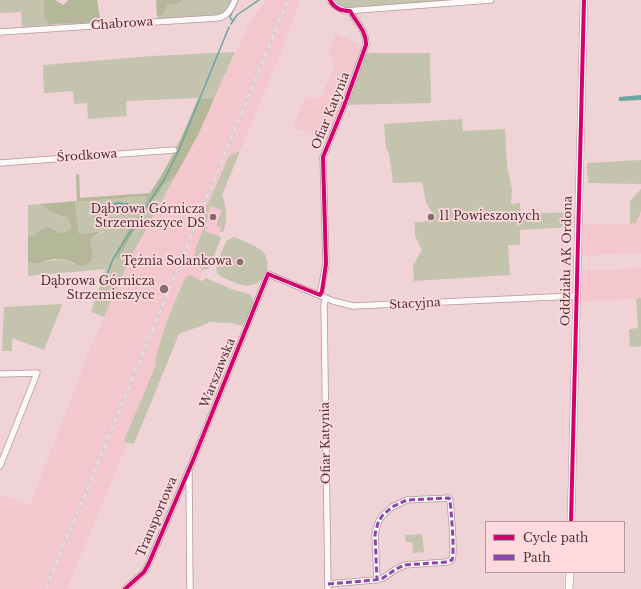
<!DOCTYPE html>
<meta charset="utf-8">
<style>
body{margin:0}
#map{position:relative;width:641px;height:589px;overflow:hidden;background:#efd3d6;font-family:"Libre Baskerville",serif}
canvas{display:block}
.legend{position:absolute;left:485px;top:521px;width:140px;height:52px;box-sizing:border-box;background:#ffd9dd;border:1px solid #b8979b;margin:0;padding:5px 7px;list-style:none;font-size:12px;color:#4e3538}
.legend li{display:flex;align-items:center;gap:8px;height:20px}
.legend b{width:20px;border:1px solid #b8979b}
</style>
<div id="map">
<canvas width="641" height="589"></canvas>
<ul class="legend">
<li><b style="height:5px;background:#d6006c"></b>Cycle path</li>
<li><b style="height:5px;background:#8e44ad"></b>Path</li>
</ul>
</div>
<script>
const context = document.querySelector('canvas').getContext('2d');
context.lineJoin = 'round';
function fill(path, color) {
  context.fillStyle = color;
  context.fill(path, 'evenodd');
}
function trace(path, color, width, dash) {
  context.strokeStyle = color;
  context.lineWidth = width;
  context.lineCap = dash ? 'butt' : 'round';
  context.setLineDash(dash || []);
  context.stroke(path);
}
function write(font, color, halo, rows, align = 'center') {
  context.font = font + ' "Libre Baskerville",serif';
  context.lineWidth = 3.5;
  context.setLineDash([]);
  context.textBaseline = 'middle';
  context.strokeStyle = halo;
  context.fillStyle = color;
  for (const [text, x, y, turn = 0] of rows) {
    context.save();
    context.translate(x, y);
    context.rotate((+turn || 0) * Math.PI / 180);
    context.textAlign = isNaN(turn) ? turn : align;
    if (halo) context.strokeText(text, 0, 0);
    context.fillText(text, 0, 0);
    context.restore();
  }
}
fill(new Path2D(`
 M267 0H300L286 40 222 195 225 204 224 224 127 444 67 589H0V494L30 505 80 376 87 356 132 255 198 135 251 20Z
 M336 34 360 44 364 47 341 105 326 140 293 127 305 98 310 96 318 99 321 98 335 66 331 64 334 56 328 54Z
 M641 211V253L580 256 581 225 636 223Z
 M641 268V298L579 302 580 271Z`), '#f3c7cd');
fill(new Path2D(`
 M0 0H46L44 1C41 13 45 15 51 24L57 25 22 27 21 12 0 13Z
 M182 0H233L224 12 216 15 158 20 157 16 163 15 168 5 177 4 182 2Z
 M335 0H448V2L351 9 341 7Z
 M235 52 214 99 198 98 126 101 127 116 88 119 87 103 74 104 73 91 44 93 43 65 152 56Z
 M362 53H430L431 103 341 105Z
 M462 119 463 131 505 129 507 165 512 190 511 204 520 203 521 214 570 212V227L520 230V245H508L510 275 414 281 413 266 422 250 415 236V222L432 221 433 215 426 202 422 182 393 183 389 153 386 149 384 124Z
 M240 151 222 195C226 205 228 222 223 232H220L222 228 216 225 222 210 211 206 207 215 209 216 205 225 207 227 205 231 219 236 221 238 209 268 205 270 191 264 190 262 191 260H193L196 251 195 250 206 222 203 220 204 213 229 156Z
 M641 160V184L588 183 587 163Z
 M176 175 132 255 104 317 91 312 106 269 28 276V263C44 264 59 255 74 264L93 254 90 239 107 230 79 234 75 202 146 196 145 205 129 227 114 256 118 259 153 199 158 195 164 185Z
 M641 189V211L636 223 630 224V201Z
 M40 204C45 207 52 213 57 215 66 218 67 213 72 226L70 230C60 234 49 232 39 231L34 236 28 235V205Z
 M234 237C242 240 255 245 262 251 273 262 267 282 251 285 245 287 239 284 233 282 227 279 221 277 217 273L216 266 226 241Z
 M189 275 202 281 206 278 231 289 249 294 252 297 254 304 243 326 231 323 211 322 179 334 134 444 125 442 124 440 129 429 155 367C158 339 174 304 185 278Z
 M641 298V346L630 347 629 329 638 328 636 299Z
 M61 304 62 305 44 350 12 338V351H2L4 307Z
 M422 534 424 552 413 553 412 542H406L405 535Z`), '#c4c3ad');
fill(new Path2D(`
 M46 0H55L63 5 66 3 68 0H97L101 23 51 24 47 22C44 14 42 9 44 1Z
 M156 0H182V2L177 4 168 5 163 15 157 16Z
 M198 98 214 99 198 135 176 175 164 185 158 195 153 199 118 259 114 256 129 227 145 205 146 196 75 202 79 234 111 230 101 232 90 239 93 254 91 261 86 265 80 266 67 260 53 259 38 263H28V235L34 236 39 231 48 227C57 233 60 234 70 230L71 226C67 213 66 218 57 215 52 213 45 207 40 204L77 201 76 175 79 174 80 198 150 193C170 164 185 131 198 98Z`), '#b4b898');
fill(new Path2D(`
 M641 95V100L619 101V97Z
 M117 202 128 203 130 206 128 212C122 216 115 213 112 207L113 204Z`), '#69a6a3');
trace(new Path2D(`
 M232 20 231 19 230 17 238 0
 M231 24 237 15 259 0
 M103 285 113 259 165 178 178 152 229 27`), '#69a6a3', 1.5);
const minor = new Path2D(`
 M330 0 335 6 345 11 491 0
 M0 32 217 18C227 17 231 9 235 0
 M0 163 174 150
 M320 295 326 264 323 157 344 106 366 45C367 32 356 22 350 11
 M326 298 324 304 328 589
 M0 374 37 373 0 466
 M189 472 190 589
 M328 584 374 580 383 578 396 569 405 565 447 562 452 560C455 551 451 512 450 500L449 498 407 500 392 507 382 516 378 523 375 534 377 580
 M125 589 144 572 149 563 194 458 268 274 333 301 353 306 576 296`);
const tertiary = new Path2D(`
 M571 522 584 0
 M569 589 570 572`);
trace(minor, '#b09a9c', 7);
trace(tertiary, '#b09a9c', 8);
trace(minor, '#fdf8f9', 5.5);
trace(tertiary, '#fdf8f9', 7);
const rail = new Path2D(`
 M46 589 288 0`);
trace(rail, '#d7cfd0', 3);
trace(rail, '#ffd9dd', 1.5, [4.5]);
trace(new Path2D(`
 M328 584 374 580 383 578 396 569 405 565 447 562 452 560C455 551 451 512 450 500L449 498 407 500 392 507 382 516 378 523 375 534 377 580`), '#8e44ad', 3, [6, 3]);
trace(new Path2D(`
 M571 522 584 0
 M125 589 144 572 149 563 194 458 268 274 320 295 322 291 326 264 323 157 344 106 366 45C367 32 356 22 350 11 341 11 334 8 330 0`), '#d6006c', 4);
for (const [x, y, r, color] of [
 [213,217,4,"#866c6f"],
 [431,217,4,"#866c6f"],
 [240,262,4,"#866c6f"],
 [164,289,5,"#866c6f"]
]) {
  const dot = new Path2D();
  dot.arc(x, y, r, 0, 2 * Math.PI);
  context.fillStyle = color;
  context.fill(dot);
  trace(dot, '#ffd9dd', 1.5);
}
write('12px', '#4e3538', '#ffd9dd', [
 ["Chabrowa",122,24,-4],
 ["Ofiar Katynia",331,111,-68],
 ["Środkowa",87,156,-4],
 ["Oddziału AK Ordona",567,261,-89],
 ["Stacyjna",415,304,-3],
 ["Warszawska",218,373,-68],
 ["Ofiar Katynia",326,443,-91],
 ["Transportowa",157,517,-67]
]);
write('12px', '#4e3538', '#ffd9dd', [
 ["Dąbrowa Górnicza",205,210],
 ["Strzemieszyce DS",205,224],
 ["11 Powieszonych",439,217,"left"],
 ["Tężnia Solankowa",232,262],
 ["Dąbrowa Górnicza",155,282],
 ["Strzemieszyce",155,296]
], 'right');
</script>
